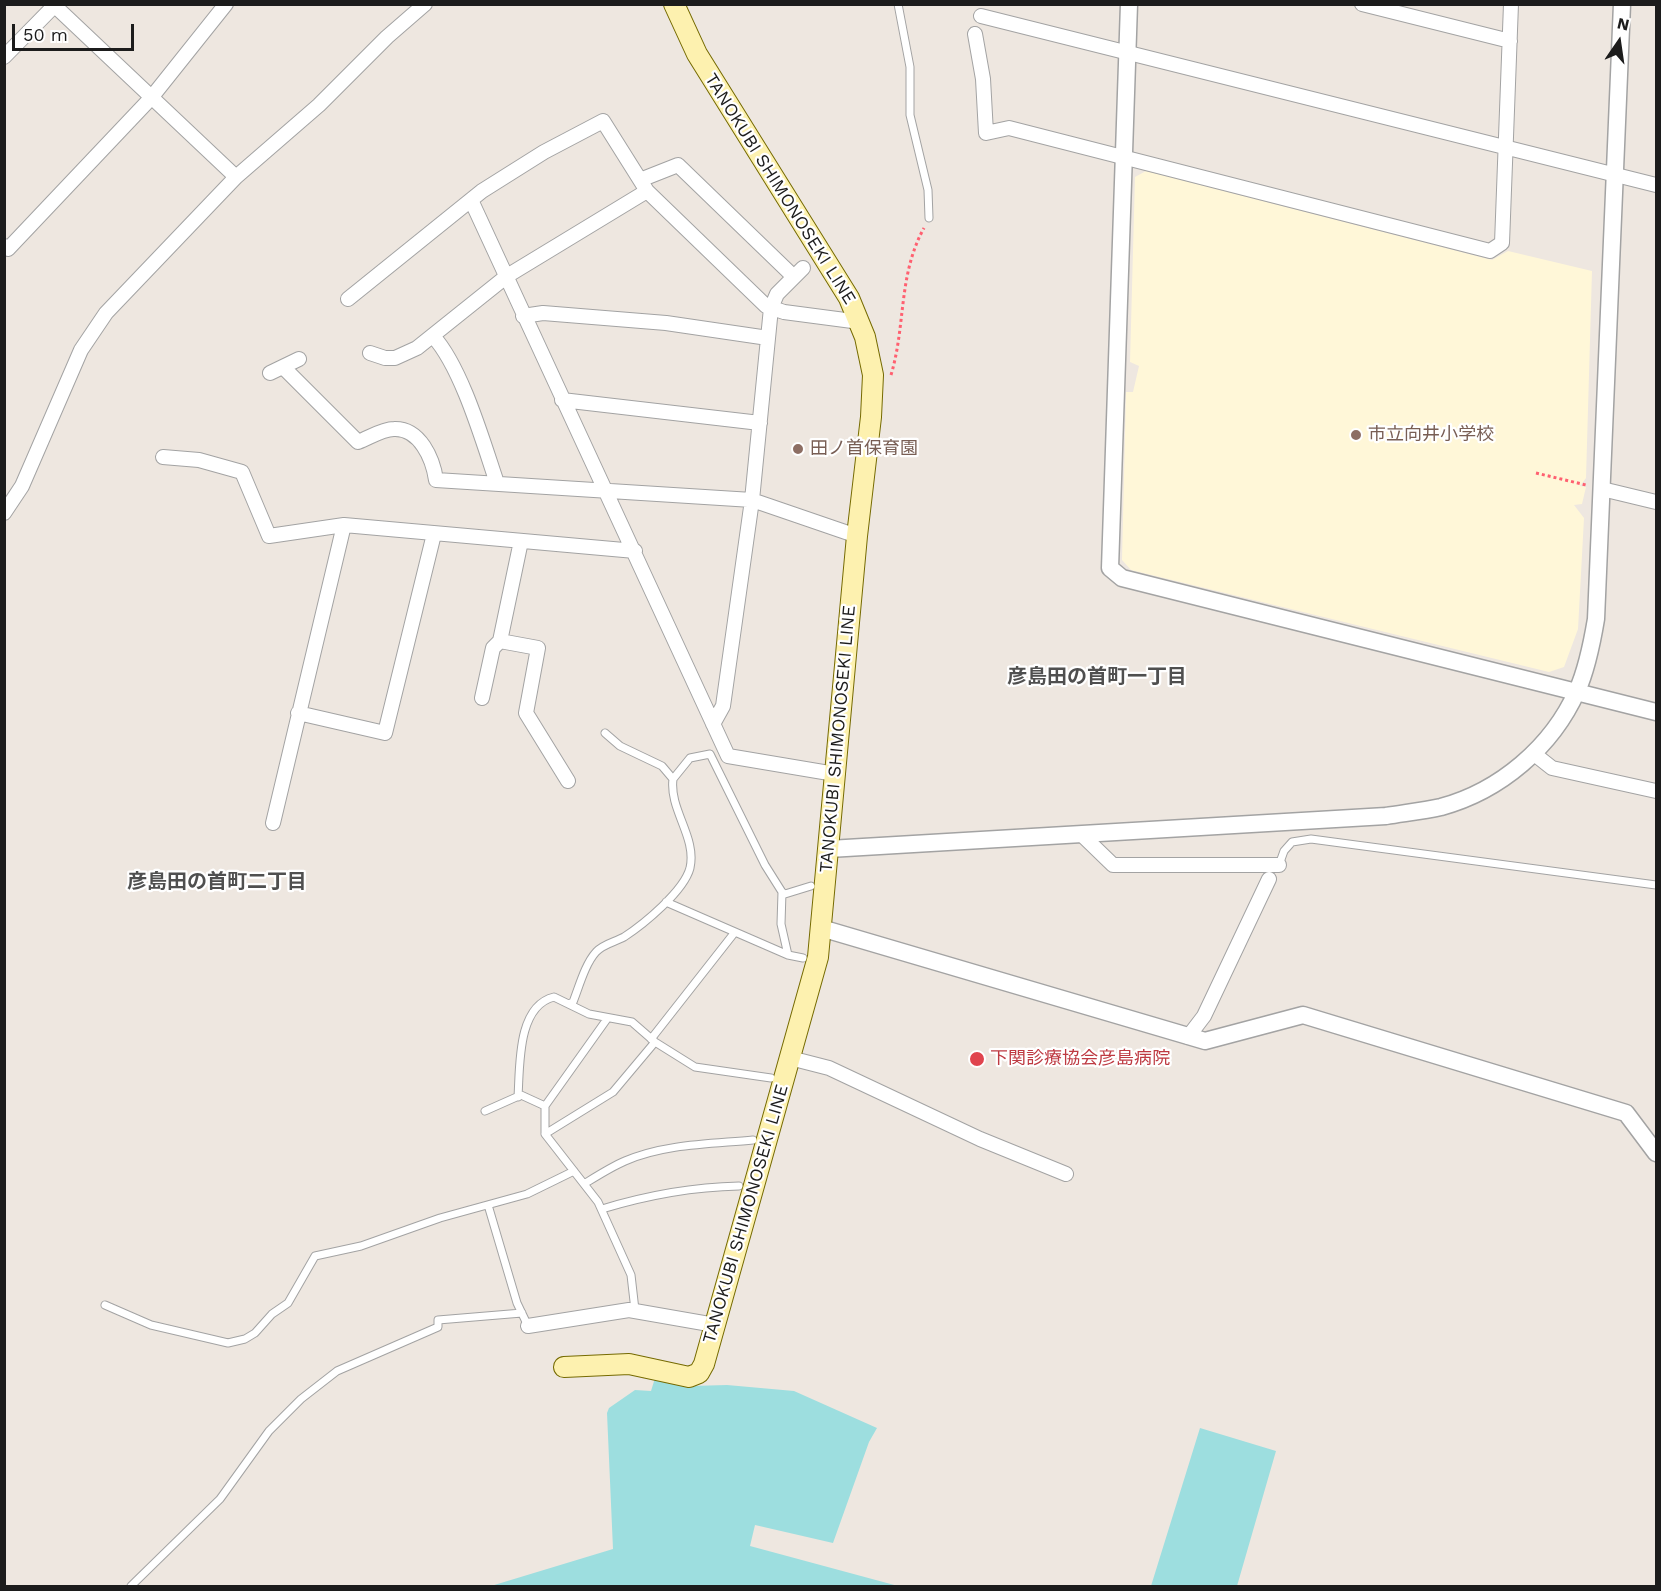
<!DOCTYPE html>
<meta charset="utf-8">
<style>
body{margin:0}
#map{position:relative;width:1661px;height:1591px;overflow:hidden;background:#eee7e0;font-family:"Work Sans",sans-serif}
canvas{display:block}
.frame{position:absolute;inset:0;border:6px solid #1c1c1c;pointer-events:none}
.north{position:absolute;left:1589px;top:12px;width:60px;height:60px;-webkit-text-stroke:4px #fff;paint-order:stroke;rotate:13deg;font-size:16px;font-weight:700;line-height:24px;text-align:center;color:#1c1c1c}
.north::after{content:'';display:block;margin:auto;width:21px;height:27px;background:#1c1c1c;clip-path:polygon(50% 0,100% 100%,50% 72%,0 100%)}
.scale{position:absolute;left:12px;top:24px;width:122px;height:27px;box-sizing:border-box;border:3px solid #1c1c1c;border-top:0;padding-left:8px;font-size:18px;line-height:21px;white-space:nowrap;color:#1c1c1c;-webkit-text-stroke:4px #fff;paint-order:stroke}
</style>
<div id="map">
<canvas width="1661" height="1591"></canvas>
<div class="frame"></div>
<div class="north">N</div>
<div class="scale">50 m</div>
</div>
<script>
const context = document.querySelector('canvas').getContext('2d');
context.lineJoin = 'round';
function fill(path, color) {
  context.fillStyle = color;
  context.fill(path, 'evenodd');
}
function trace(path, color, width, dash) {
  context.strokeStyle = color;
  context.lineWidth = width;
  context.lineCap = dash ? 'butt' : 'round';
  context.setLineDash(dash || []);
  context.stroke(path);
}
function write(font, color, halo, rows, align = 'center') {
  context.font = font + ' "Work Sans","Noto Sans JP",sans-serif';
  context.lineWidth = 4.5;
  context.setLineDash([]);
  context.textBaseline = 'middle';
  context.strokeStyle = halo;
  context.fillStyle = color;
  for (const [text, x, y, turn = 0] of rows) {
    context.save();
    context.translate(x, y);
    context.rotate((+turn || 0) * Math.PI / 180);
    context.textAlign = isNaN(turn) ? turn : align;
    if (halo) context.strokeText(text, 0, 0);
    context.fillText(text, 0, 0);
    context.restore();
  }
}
fill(new Path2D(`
 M1146 171 1492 260 1508 251 1592 271 1586 478 1580 486 1586 487 1582 504 1574 505 1584 518 1578 629 1564 667 1549 672 1131 570 1122 560 1126 392H1133L1139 366 1130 362 1135 177Z`), '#fff7d8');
fill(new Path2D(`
 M655 1378 691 1386 727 1385 794 1391 877 1428 869 1442 833 1543 755 1525 750 1546 898 1586H491L613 1549 607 1413 609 1408 635 1390 651 1391Z
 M1200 1428 1276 1451 1237 1586H1151Z`), '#9ddedf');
const service = new Path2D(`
 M898 4 910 67V115L928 190 929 218
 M605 733 620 746 662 766 673 779 690 758 710 754 765 865 782 892 785 894 811 886
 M1279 865 1284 851 1292 842 1311 839 1656 885
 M782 892 781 924 788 955
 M666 902 788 955 803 958
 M569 1004 573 1002C579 987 585 964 596 952 603 944 615 942 624 937 644 924 684 891 690 868 697 837 669 810 673 779
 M651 1039 735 932
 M518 1097C520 1066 517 1006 554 997L589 1014 632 1022 655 1042 695 1067 771 1078
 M545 1106 607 1019
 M485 1111 521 1095 545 1106V1134L598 1202 631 1275 635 1310
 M545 1134 613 1092 655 1042
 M584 1184C597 1176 611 1167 625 1161 664 1144 710 1144 753 1140
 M488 1205 517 1303 528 1326
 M602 1209C648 1195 691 1187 739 1186
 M105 1305 151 1325 228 1343 245 1339 255 1333 272 1314 288 1303 315 1256 361 1246 440 1218 527 1194 574 1171
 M131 1586 220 1499 269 1431 301 1399 337 1371 438 1327V1320L522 1313`);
const minor = new Path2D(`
 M1362 4 1510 41
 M55 6 236 177
 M981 16 1656 185
 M975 34 983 79 986 133 1009 128 1490 251 1502 243 1511 4
 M4 57 56 4
 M640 180 678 165 794 277
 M471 200 728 756 835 774
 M4 246 8 249 151 98 226 4
 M348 299 482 191 544 152 603 121 647 191 766 306 784 312 860 322
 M523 316 543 313 666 323 768 338
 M433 336C462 368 483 442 497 483
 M370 353 385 358H395L417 348 507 276 647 191
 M283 367 358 442C369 438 382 429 394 429 420 428 433 459 436 480L752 500 857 536
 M270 373 299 359
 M562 400 760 423
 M163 457 199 460 242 472 269 536 344 525 635 551
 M1602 489 1656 502
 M4 513 22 486 81 350 106 313 236 177 319 105 387 37 425 4
 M521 541 500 641 538 648 526 713 568 781
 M482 698 493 648 500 641
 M298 713 385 733 434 534
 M713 724 723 706 752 500 771 308 777 294 803 268
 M1533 753 1552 768 1656 791
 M273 823 344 525
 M1081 834 1113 865H1279
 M1188 1037 1204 1016 1269 879
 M790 1058 829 1068 980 1139 1066 1174
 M528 1326 629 1310 715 1325`);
const tertiary = new Path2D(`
 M1129 4 1110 568 1122 578 1656 712
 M829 849 1386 816C1404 813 1423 811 1441 807 1500 791 1552 747 1577 691 1587 669 1592 643 1596 619L1622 4
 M821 928 1205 1041 1303 1015 1626 1113 1656 1153`);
const secondary = new Path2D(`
 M564 1367 629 1364 689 1377 699 1373 704 1364 818 957 857 536 871 417 873 375 865 337 849 298 697 54 674 4`);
trace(service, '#a3a3a3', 9);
trace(minor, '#a3a3a3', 16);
trace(tertiary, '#a3a3a3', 19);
trace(secondary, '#756a00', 22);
trace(new Path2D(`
 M891 375C906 325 898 275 924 228
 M1536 473 1586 485`), '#ff6070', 3, [3, 3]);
trace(service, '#fff', 7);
trace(minor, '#fff', 14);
trace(tertiary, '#fff', 16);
trace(secondary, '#fdf1af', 20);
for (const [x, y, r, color] of [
 [1356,435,6,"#8d6e63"],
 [798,449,6,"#8d6e63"],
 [977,1059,8,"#e0444e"]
]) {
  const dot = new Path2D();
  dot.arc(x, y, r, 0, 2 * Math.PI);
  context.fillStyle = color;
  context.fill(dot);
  trace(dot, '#fff', 2);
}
write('18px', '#1c1c1c', '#fff', [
 ["TANOKUBI SHIMONOSEKI LINE",780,189,58],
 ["TANOKUBI SHIMONOSEKI LINE",838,739,-85],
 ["TANOKUBI SHIMONOSEKI LINE",746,1214,-74]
]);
write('18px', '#785e54', '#fff', [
 ["市立向井小学校",1368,435],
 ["田ノ首保育園",810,449]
], 'left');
write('18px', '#be3a42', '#fff', [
 ["下関診療協会彦島病院",990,1059]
], 'left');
write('bold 20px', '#4f4f4f', '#fff', [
 ["彦島田の首町一丁目",1097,677],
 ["彦島田の首町二丁目",217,882]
]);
</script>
